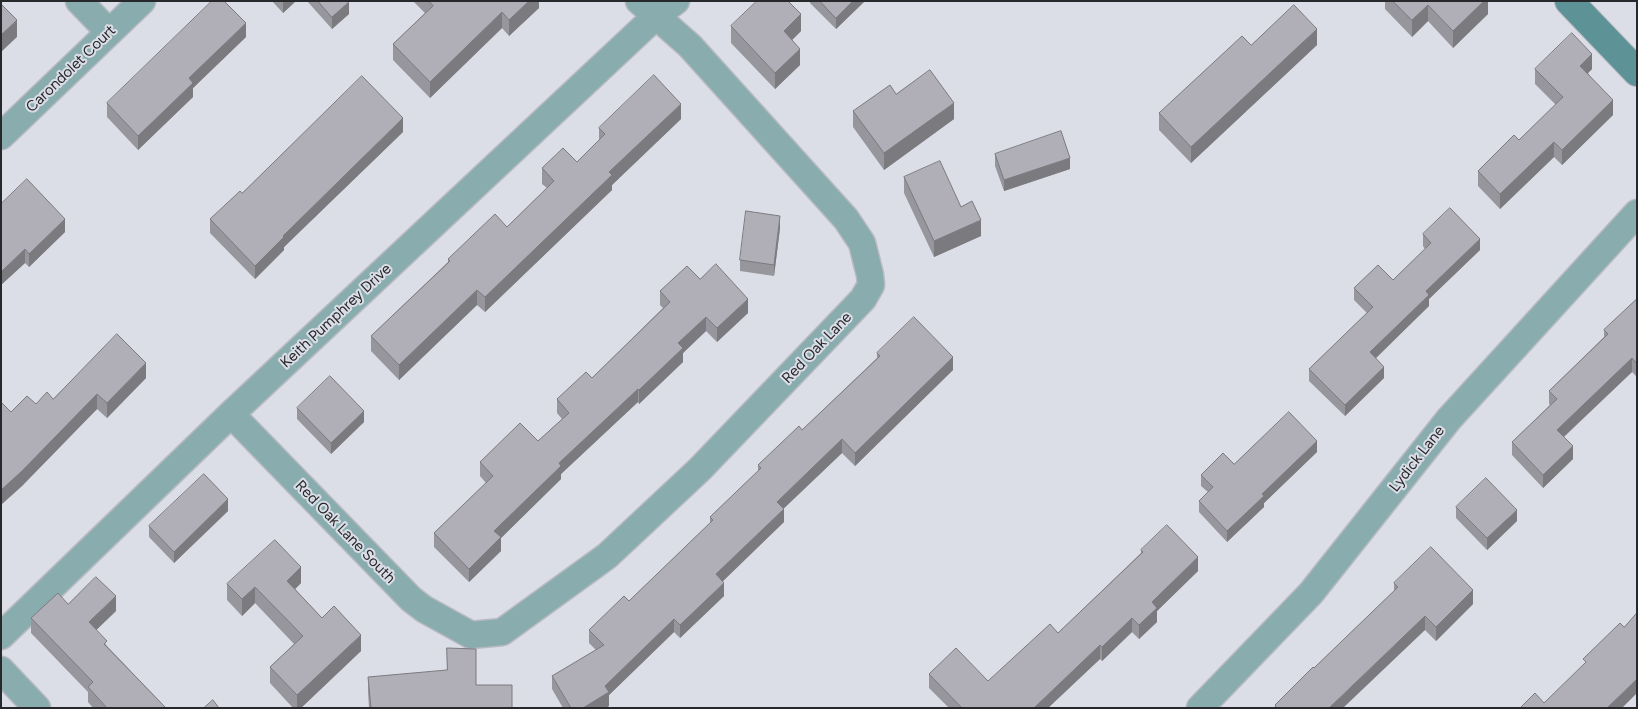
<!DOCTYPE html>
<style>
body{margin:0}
#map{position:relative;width:1638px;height:709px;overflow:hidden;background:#dcdee7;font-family:Figtree,sans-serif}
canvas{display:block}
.frame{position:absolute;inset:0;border:2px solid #27282b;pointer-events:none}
</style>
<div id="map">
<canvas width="1638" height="709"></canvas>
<div class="frame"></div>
</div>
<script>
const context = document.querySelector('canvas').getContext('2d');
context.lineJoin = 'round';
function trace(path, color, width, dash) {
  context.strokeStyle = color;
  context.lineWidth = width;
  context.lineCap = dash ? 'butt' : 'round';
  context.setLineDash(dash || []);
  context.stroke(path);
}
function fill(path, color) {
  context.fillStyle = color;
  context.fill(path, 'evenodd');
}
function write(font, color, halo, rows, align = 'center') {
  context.font = font + ' Figtree,sans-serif';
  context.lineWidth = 4;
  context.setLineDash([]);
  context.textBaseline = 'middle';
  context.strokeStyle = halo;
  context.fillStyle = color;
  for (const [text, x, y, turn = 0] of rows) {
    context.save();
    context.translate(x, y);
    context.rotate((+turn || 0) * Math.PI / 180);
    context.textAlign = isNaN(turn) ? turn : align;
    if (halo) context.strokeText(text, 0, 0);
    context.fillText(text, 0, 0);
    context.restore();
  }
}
const street = new Path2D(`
 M79 1 109 32
 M1 136 142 1
 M231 414 411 599 424 609 471 635 502 632 607 556 700 469 863 299 871 285 870 275 862 243 846 219 690 46 639 1
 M1 636 231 414 656 16 676 1
 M1 670 37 708
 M1200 708 1311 593 1449 419 1637 213`);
const secondary = new Path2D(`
 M1569 1 1637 72`);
trace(street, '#b8bac1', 29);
trace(secondary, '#b8bac1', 30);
trace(street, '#89acae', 26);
trace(secondary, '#5d9296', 28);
fill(new Path2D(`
 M272 1H296L283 13Z
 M307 1H348L349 14 332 29Z
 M413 1H539V8L509 36 502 28 430 98 393 60V44L425 13Z
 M810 1H865L836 29 810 3Z
 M1385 1H1488V14L1453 48 1428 21 1412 37 1385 9Z
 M731 26 801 31 792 40 800 65 775 89 731 43Z
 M246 37 193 88V97L138 150 107 117V103Z
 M1251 45H1317L1191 163 1159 130V113Z
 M1535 69H1592L1588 73 1613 115 1562 165 1554 157 1500 209 1478 186V171L1519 140 1556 105 1535 84Z
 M896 94 954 119 884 170 853 127V111Z
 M681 119 612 185V190L485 312 477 305 399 380 371 351V336L448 262V259L507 227 547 188 542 184V168L577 162 599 141V128Z
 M403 132 284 247V250L255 279 210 233V219L242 193Z
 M995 154 1070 169 1004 191 995 166Z
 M904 177 961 207 981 236 934 257 904 193Z
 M1 204 65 232 29 267 25 263 1 285Z
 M780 228 774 276 740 271V260Z
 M1423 234 1480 250 1429 299V306L1375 358 1384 378 1345 416 1309 381V369L1367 313 1354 300V288L1393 280 1425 249 1423 246Z
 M700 279 748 313 717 342 706 331 683 353V362L639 404 638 402 561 474V479L501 538V551L469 582 434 547V533L486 483 480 476V462L538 441 562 419 557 413V399L592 378 663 308 660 305V291Z
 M1637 299V377L1632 372 1564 437 1573 459 1543 488 1512 455V442L1550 405 1549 404V391L1604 337V330Z
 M877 353 953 370 855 466 842 453 784 508V522L722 581 724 596 680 638 674 632 609 695V706L605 708H563L552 689V676L596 650 589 643V630L629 601 710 523V517L758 471V465L802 430 877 358Z
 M146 378 107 418 97 409 21 487 11 412 53 399Z
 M297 408 364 422 331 454 297 419Z
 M1317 452 1264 503V507L1227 542 1199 512V501L1208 492 1201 486V475L1234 464Z
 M1456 507 1517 521 1487 550 1456 518Z
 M228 511 174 563 149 537V526Z
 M1141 550 1198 571 1157 611V622L1139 639 1132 632 1102 661 1100 659 1048 708H949L929 688V674L988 681 1058 633 1141 553Z
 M301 583 295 589 322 618 361 651 301 708H293L270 683V667L294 644 255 603 242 616 227 600V584Z
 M1394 583 1473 604 1436 641 1425 630 1275 707V705L1314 668 1394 591Z
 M68 604 116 611 96 630 107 646 166 708H93L88 702V692L31 633V618Z
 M368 677 476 685 512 708H369L368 692Z`), '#97969d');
fill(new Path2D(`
 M284 1H296L283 13V2Z
 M529 1H539V8L509 36V20Z
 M853 1H865L836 29V18Z
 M1484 1H1488V14L1453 48V31Z
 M349 2V14L332 29V17Z
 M1428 5V21L1412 37V20Z
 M502 12V28L430 98V82Z
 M801 14V31L784 48V31Z
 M17 20V37L1 52V35Z
 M246 23V37L193 88V97L138 150V136L189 78Z
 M1317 29V45L1191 163V147Z
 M800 49V65L775 89V73Z
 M1592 54V69L1580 81V66Z
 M1613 100V115L1562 165V150Z
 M954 103V119L884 170V153Z
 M681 104V119L612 185V190L485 312V297L609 172Z
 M403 118V132L284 247V250L255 279V266L283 236Z
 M1554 142V157L1500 209V194Z
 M1070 158V169L1004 191V180Z
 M780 216V228L774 276V265Z
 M65 219V232L29 267V254Z
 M981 220V236L934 257V241Z
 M1480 239V250L1429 299V306L1370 364V352L1426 291Z
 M25 249V263L1 285V272Z
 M477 290V305L399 380V365Z
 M748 299V313L717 342V328Z
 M706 317V331L683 353V362L639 404V390L678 343Z
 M953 357V370L855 466V453Z
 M1632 358V372L1557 443V430Z
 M146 363V378L107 418V403Z
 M1384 367V378L1345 416V405Z
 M638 389V402L561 474V479L501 538V551L469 582V569L494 531 559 463Z
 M97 394V409L21 487 1 505V490Z
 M364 411V422L331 454V443Z
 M842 439V453L777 515V502Z
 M1317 441V452L1264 503V507L1227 542V531L1262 494Z
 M1573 446V459L1543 488V475Z
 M228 499V511L174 563V552Z
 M784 509V522L716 588V574Z
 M1517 510V521L1487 550V538Z
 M1198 557V571L1157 611V622L1139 639V625L1152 602Z
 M301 567V583L287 597V581Z
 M724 583V596L680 638V625Z
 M255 587V603L242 616V599Z
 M1473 590V604L1436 641V627Z
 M116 596V611L89 637V622Z
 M1425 616V630L1343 708H1329Z
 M1132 618V632L1102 661V647Z
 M674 619V632L609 695V706L605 708H583L605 686Z
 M361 635V651L301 708H297V695Z
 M1100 645V659L1048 708H1034Z
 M1637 679V693L1622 708H1607Z`), '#7b7a7f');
const building = new Path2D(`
 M212 1H224L246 23 189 78 193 83 138 136 107 103Z
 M318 1H348L349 2 332 17Z
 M429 1H529L509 20 502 12 430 82 393 44 433 6Z
 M757 1H788L801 14 784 31 800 49 775 73 731 26Z
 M820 1H853L836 18Z
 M1393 1H1484L1453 31 1428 5 1412 20Z
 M1 4 17 20 1 35Z
 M1294 5 1317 29 1191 147 1159 113 1242 36 1251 45Z
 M1572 33 1592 54 1580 66 1613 100 1562 150 1554 142 1500 194 1478 171 1514 135 1519 140 1563 97 1535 69Z
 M930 70 954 103 884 153 853 111 890 85 896 94Z
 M654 75 681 104 609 172 612 175 485 297 477 290 399 365 371 336 450 261 448 259 495 214 507 227 554 181 542 168 563 148 577 162 605 134 599 128Z
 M362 76 403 118 283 236 284 237 255 266 210 219 240 191 242 193Z
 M1061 131 1070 158 1004 180 995 154Z
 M940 161 961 207 972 201 981 220 934 241 904 177Z
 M27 179 65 219 29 254 25 249 1 272V204Z
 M1450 208 1480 239 1426 291 1429 295 1370 352 1384 367 1345 405 1309 369 1373 307 1354 288 1378 265 1393 280 1431 243 1423 234Z
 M746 211 780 216 774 265 740 260Z
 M716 264 748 299 717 328 706 317 678 343 683 348 639 390 638 389 559 463 561 466 494 531 501 537 469 569 434 533 493 476 480 462 520 423 538 441 569 413 557 399 586 372 592 378 670 302 660 291 687 266 700 279Z
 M1637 299V364L1632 358 1557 430 1573 446 1543 475 1512 442 1557 399 1549 391 1608 334 1604 330Z
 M914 317 953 357 855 453 842 439 777 502 784 509 716 574 724 583 680 625 674 619 605 686 609 692 583 708H571L552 676 604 645 589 630 624 596 629 601 713 520 710 517 761 468 758 465 799 426 802 430 880 356 877 353Z
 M117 334 146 363 107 403 97 394 21 472 1 490V402L11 412 27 396 36 404 47 392 53 399Z
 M330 376 364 411 331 443 297 408Z
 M1289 412 1317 441 1262 494 1264 496 1227 531 1199 501 1213 487 1201 475 1223 453 1234 464Z
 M204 474 228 499 174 552 149 526Z
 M1486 478 1517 510 1487 538 1456 507Z
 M1167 525 1198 557 1152 602 1157 608 1139 625 1132 618 1102 647 1100 645 1034 708H962L929 674 956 648 988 681 1050 624 1058 633 1143 552 1141 550Z
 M275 540 301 567 287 581 322 618 334 606 361 635 297 695 270 667 303 636 255 587 242 599 227 584Z
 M1431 547 1473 590 1436 627 1425 616 1329 708H1275L1276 706 1275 705 1313 667 1314 668 1398 587 1394 583Z
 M96 577 116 596 89 622 107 641 104 644 166 708H107L88 687 93 682 31 618 58 593 68 604Z
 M1637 613V679L1607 708H1520L1535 693 1544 703 1586 662 1583 659 1620 623 1624 627Z
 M447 648 476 649V685H512V708H371L368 677 447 670Z
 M213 700 219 708H204Z`);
fill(building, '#b0aeb6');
trace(building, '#7b7a7f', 1);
write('15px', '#27282b', '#dcdee7', [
 ["Carondolet Court",71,69,-44],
 ["Keith Pumphrey Drive",336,316,-43],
 ["Red Oak Lane",817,348,-46],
 ["Lydick Lane",1417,459,-52],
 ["Red Oak Lane South",345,532,46]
]);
</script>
